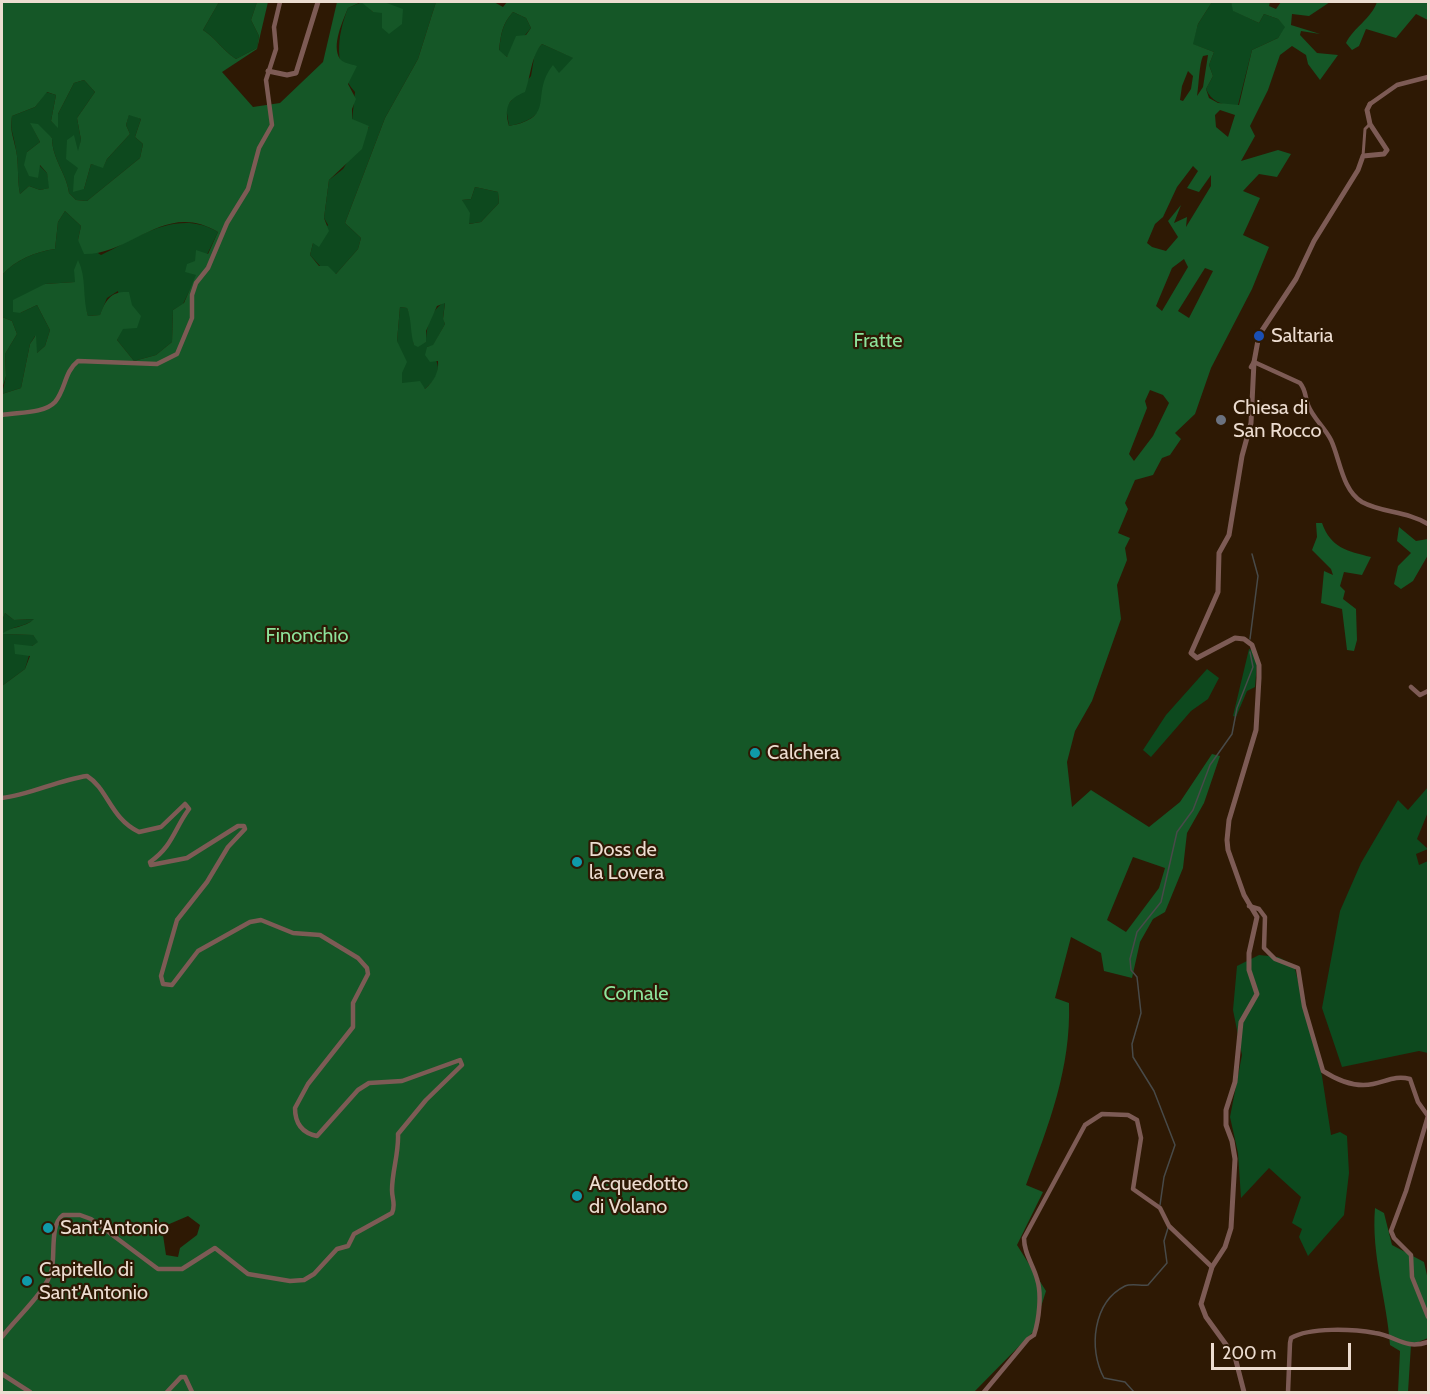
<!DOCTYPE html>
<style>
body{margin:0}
#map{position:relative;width:1430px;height:1394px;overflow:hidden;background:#2e1904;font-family:Cabin,sans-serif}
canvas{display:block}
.frame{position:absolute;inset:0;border:3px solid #ecdcd0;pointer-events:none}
.scale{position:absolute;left:1211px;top:1343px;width:140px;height:27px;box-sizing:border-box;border:3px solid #ecdcd0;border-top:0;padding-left:8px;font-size:18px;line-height:21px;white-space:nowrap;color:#ecdcd0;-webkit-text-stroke:4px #2e1904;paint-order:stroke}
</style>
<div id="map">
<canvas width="1430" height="1394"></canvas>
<div class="frame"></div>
<div class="scale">200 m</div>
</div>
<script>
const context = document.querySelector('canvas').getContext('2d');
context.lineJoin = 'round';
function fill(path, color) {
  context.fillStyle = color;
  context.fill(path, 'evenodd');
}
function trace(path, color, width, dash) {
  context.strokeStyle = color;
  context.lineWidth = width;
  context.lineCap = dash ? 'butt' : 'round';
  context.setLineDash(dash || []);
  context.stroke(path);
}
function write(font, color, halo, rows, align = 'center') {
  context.font = font + ' Cabin,sans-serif';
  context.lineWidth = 4.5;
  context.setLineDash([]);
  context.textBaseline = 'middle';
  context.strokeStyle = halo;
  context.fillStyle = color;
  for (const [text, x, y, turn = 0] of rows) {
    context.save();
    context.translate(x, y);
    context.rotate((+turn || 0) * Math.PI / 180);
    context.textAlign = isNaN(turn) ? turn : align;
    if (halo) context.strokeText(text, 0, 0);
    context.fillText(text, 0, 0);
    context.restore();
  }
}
fill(new Path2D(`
 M219 2H257L251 20 259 36 257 48 236 59C222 50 216 38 203 30Z
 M362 2 373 12 384 2H436L418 59 385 118 345 223 361 238 358 249 336 274 320 266 310 255 313 243 328 225 324 218 329 180 343 169 369 127 352 120 355 92C333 67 337 36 348 8Z
 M1212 2H1231L1234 11 1259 23 1264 14 1278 19 1286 27 1278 38 1252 50 1238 105C1224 106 1212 103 1206 89L1213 76 1209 65 1214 52 1192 44 1198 24Z
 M513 12 526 18 531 28 507 57 499 51C501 34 502 24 513 12Z
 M542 44 574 58C569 65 562 69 558 76 540 103 546 119 509 126L506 107 531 76 535 52Z
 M84 80 95 92 77 118 81 140 78 168 84 189 91 164 103 167 107 159 130 134 126 125 129 114 141 119 135 137 143 144 140 158 87 201 76 200 69 193C67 174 52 159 52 138L31 124 40 142 27 152 37 178 39 165 47 173 50 188 40 190 29 186 20 194C17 179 19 165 16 150 14 135 10 132 12 116L35 107 46 92 56 95 51 121 58 127V114L74 83Z
 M475 187 498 192 499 203 481 222 468 224 462 200 471 199Z
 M65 211 81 226 78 240 101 255C138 237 178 208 218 232L183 304 173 310 172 342 156 355 134 361 117 340 122 329 118 291 107 298 100 315 88 316 84 304V287L76 282 45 284 20 313 37 305 50 330 45 346 36 354 35 336 30 344 21 388 2 394 6 376 5 354 17 334 12 321 2 317V275C15 260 35 252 55 249L58 222Z
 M445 302 443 318 445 324 433 346 427 347C441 364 443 373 425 389L413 383H402L397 341 400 307 407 308 411 317 414 345 426 342C426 327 431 309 445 302Z
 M5 613 14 620 35 619C26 627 10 626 4 634L33 635 39 642 32 646 25 669 2 686V621Z
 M1249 649 1252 650 1257 663 1255 687 1247 691 1236 717 1233 716Z
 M1207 669 1219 678 1208 699 1191 711 1151 757 1143 750 1166 715Z
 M1428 787V812L1417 839 1428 849 1416 854 1419 865 1428 861V1053L1419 1051 1342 1067 1322 1008 1340 911 1361 863 1398 800 1408 810Z
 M1259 955 1278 957 1294 965 1322 1076 1331 1135 1340 1132 1347 1136 1349 1173 1344 1215 1308 1256 1299 1237 1302 1229 1292 1223 1301 1197 1269 1168 1241 1198 1238 1153 1230 1117 1242 1055 1233 1010 1237 966Z`), '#0d491e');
fill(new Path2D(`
 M2 2H219L203 30C216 38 222 50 236 59L257 48 259 36 251 20 257 2H268L257 49 222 72 253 107 280 103 323 62 337 2H361L348 8C343 21 331 45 340 59 343 63 351 64 357 66L348 84 356 99 352 109V119L369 126 362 149 329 180 324 218 329 231 319 247 313 243 310 255 319 266H328L336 274 358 249 361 238 345 223 385 118 418 59 436 2H494L503 7 507 2H1212L1198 24 1193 44 1214 52 1209 65 1213 76 1206 89 1209 98 1218 103 1239 105 1252 50 1278 38 1285 27 1278 19 1264 14 1259 23 1233 11 1231 2H1270L1269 6 1276 9 1281 2H1330L1309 16 1292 14 1291 25 1320 34 1301 31 1300 35 1317 53 1338 55 1320 80 1308 64 1306 55 1292 46 1280 55 1268 90 1250 126 1255 136 1241 161 1278 150 1291 154 1277 177 1259 174 1243 191 1260 198 1243 235 1269 247 1252 289 1211 368 1195 414 1175 433 1181 439 1170 455 1162 458 1153 475 1135 480 1125 503 1128 509 1118 533 1130 538 1125 548 1127 560 1117 585 1121 619 1092 701 1075 731 1067 762 1072 807 1091 790 1149 827 1180 802 1212 754 1220 756 1204 803 1187 833 1183 868 1165 912 1153 919 1140 942 1132 978 1104 971 1101 953 1071 937 1055 998 1069 1003C1071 1068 1049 1125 1026 1185L1043 1192 1017 1245 1046 1291 1033 1332 974 1392H2V686L25 669 30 656 15 654 14 644 32 646 38 642 33 635 2 634C11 626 25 628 34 619L14 620 5 613 2 621V394L21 388 30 344 36 335 37 353 45 346 50 330 37 305 20 313 13 312V300L45 284 75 282 74 270 78 260C87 278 82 297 88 316L100 315C106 299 111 291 129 292L132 305 141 316 137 328 123 329 117 340 134 361 156 355 172 342 173 310 184 303 196 275 185 272 187 264 195 261 196 250 208 254 218 232C165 200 132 255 84 254L78 240 81 226 65 211 58 222 55 249C35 252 15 260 2 275ZM513 12 526 18 531 28 526 35 516 36 507 57 499 50C501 34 502 24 513 12ZM542 44 573 58 559 73 553 65C529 95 558 117 509 126 504 107 508 99 525 92 531 76 531 56 542 44ZM1208 55 1203 87 1197 96C1199 84 1199 65 1203 56ZM1188 71 1193 76 1191 89 1183 101 1180 100 1182 86ZM84 80 95 92 77 118 81 140 78 151 74 135 67 140 66 159 78 168 74 176 73 192 84 189 91 164 103 168 107 159 130 134 126 125 129 115 141 119 135 137 143 144 140 158 87 201 76 200 69 193C67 174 52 159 52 138L38 124 30 123 40 142 27 152 24 165 29 176 38 178 40 165 47 173 49 188 40 190 29 186 20 194C17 179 19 164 16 150 13 135 10 132 12 116L35 107 47 92 56 95 51 121 58 128V114L74 83ZM1220 110 1235 115 1228 137 1216 127 1215 115ZM1193 166 1198 171 1187 188 1199 192 1211 175V186L1186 227 1187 217 1174 223 1181 205 1168 221 1178 237 1166 251 1152 247 1147 243 1155 224 1163 217 1177 187ZM475 187 498 192 499 203 481 222 469 224 470 213 462 200 471 199ZM1184 259 1188 267 1162 311 1156 306 1172 268ZM1205 268 1213 271 1189 318 1178 311ZM445 303 443 319 445 324 433 345 427 347 425 355 430 362 438 361C439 372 434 381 425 389L420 381 402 383V373L407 362 397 341 400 307 407 308C412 320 410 333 414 345L418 347 426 342V331L437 306ZM1150 390 1163 395 1169 403 1153 436 1134 461 1129 454 1147 408 1145 401ZM1133 857 1165 868 1159 888 1126 932 1107 920ZM188 1216 200 1225 197 1235 180 1248 178 1257 166 1255 163 1235 167 1225Z
 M361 2H384L403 9 402 24 389 34 382 28V13L373 12Z
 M1377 2H1428V20L1416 14 1396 38 1366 29 1359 46 1352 50 1346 43C1354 27 1371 19 1377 2Z
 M2 317 12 321 17 334 5 354 6 376 2 389Z
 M1316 523H1322C1331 548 1347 551 1371 557L1362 575 1344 572 1340 586 1345 591 1343 599 1356 609 1357 640 1354 651 1347 650 1342 609 1321 603 1324 571 1333 575 1331 569 1312 550 1317 537Z
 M1399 527 1416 541 1428 539V555L1413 581 1401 589 1394 584 1398 566 1411 553 1397 541Z
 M1375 1208 1384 1213 1392 1245 1424 1262 1428 1280V1338L1411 1345 1408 1392H1398L1400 1351 1390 1345C1387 1300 1371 1255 1375 1208Z`), '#155727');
trace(new Path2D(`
 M1250 639 1258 576 1252 554
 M1160 1205 1164 1177 1175 1145 1154 1091 1133 1057 1132 1044 1141 1013 1137 977 1131 970 1130 959 1137 932 1161 902 1177 832 1193 810 1210 765 1232 734 1237 708 1253 667 1250 652
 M1134 1392 1125 1382 1104 1378C1088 1349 1093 1302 1125 1286 1131 1283 1141 1286 1148 1285L1167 1263 1164 1241 1168 1228`), '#484a49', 1.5);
trace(new Path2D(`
 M1363 156 1365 129 1370 124`), '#7d5b55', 3);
trace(new Path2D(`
 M1370 104 1397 85 1428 77
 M1251 367 1254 362 1300 383C1306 390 1305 397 1308 405 1313 418 1325 428 1331 440 1340 459 1342 490 1362 502 1382 513 1407 511 1428 524
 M2 415C17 412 44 414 55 402 66 389 64 372 78 361L157 364 177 354 192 318V295L196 283 208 268 227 223 248 189 259 148 272 125 266 80 276 49 274 27 280 2
 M1411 687 1420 695 1428 691
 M2 798C30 795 58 780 87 776 108 789 110 818 139 832L161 827 185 804 189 809C174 829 173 846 150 862L151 865 187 858 238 826H244L245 829 228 847 207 882 177 920 161 976 163 984 172 985 198 951 250 922 261 920 293 933 320 935 358 958 367 968 368 974 353 1003V1027L308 1084 295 1108C295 1123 302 1133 317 1136L358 1090 369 1083 402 1081 460 1060 462 1065 426 1100 398 1134C399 1153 392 1171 392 1190 392 1199 396 1205 392 1213L354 1234 348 1246 337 1249 314 1274 304 1280 290 1281 248 1274 215 1248 182 1269H158L91 1219 80 1215H63C50 1224 55 1253 52 1269 48 1290 15 1319 2 1337
 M1249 906 1259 909 1265 917 1264 948 1275 959 1298 968 1304 1006 1323 1071C1337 1080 1355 1088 1373 1084 1387 1081 1396 1075 1410 1079L1418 1102 1428 1116
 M1428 1116 1406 1191 1391 1231 1394 1238 1411 1255 1412 1277 1428 1317
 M2 1374 30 1392
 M167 1392 181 1377H185L192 1392
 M984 1392 1028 1339 1034 1335C1039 1320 1042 1294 1037 1279 1033 1264 1024 1254 1024 1238L1085 1125 1102 1114 1128 1115 1137 1120 1141 1138 1133 1189 1160 1208 1169 1226 1212 1267
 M1288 1392 1290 1343 1291 1338C1310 1327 1353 1329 1375 1333 1397 1336 1404 1350 1428 1342`), '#7d5b55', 4.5);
trace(new Path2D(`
 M268 71 287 75 296 73 318 2
 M1244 1392 1235 1357 1206 1317 1201 1304 1212 1267 1225 1247 1231 1228 1235 1159 1232 1141 1226 1125V1110L1235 1082 1241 1022 1257 994 1249 970V953L1257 917 1244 895 1228 850 1227 840 1229 820 1256 730 1259 678V665L1252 645 1244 639 1235 638 1197 658 1191 653 1218 592 1219 553 1229 535 1242 456 1251 423 1254 362 1259 335 1296 279 1314 241 1358 170 1363 156 1384 154 1387 150 1370 124 1367 110 1370 104`), '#7d5b55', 5);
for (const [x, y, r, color] of [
 [1259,336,6,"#1a4fb4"],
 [1221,420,6,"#6b7280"],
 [755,753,6,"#0f9aa8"],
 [577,862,6,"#0f9aa8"],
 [577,1196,6,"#0f9aa8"],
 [48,1228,6,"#0f9aa8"],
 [27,1281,6,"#0f9aa8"]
]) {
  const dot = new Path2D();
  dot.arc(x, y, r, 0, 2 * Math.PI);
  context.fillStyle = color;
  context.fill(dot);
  trace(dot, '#2e1904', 2);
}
write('20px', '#ecdcd0', '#2e1904', [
 ["Saltaria",1271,336],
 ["Chiesa di",1233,408],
 ["San Rocco",1233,431],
 ["Calchera",767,753],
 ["Doss de",589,850],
 ["la Lovera",589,873],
 ["Acquedotto",589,1184],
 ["di Volano",589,1207],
 ["Sant'Antonio",60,1228],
 ["Capitello di",39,1270],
 ["Sant'Antonio",39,1293]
], 'left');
write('20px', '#8de39b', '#2e1904', [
 ["Fratte",878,341],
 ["Finonchio",307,636],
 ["Cornale",636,994]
]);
</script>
